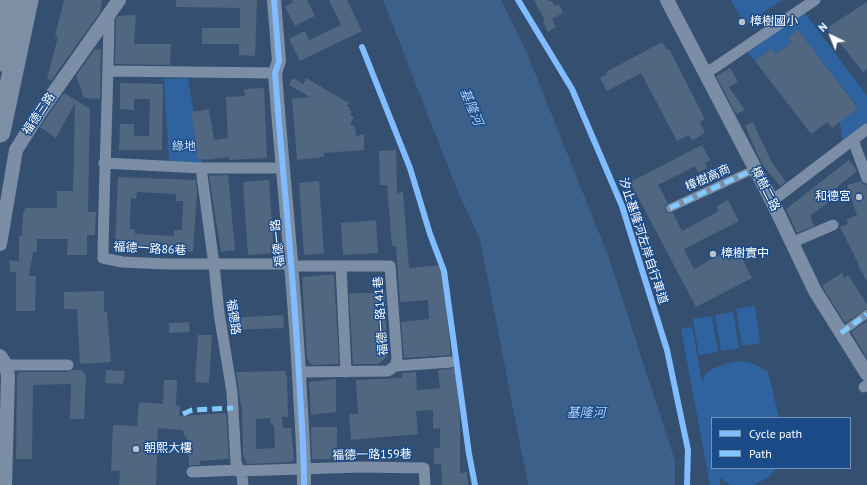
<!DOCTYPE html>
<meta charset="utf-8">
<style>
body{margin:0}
#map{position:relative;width:867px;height:485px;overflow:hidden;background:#344f70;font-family:"PT Sans",sans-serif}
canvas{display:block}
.legend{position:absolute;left:711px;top:417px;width:140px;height:52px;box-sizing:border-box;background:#1b4c89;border:1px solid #7694b8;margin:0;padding:5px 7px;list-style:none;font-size:12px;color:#fff}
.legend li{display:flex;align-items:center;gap:8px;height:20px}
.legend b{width:20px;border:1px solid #7694b8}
.north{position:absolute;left:811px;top:16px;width:40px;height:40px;-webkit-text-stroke:3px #1b4c89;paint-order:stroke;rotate:317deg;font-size:11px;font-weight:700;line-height:16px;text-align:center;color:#fff}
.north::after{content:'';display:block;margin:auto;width:14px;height:18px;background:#fff;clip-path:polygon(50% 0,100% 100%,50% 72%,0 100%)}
</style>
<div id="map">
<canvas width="867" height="485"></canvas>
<ul class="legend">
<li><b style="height:5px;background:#80bcff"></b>Cycle path</li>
<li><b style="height:5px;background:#80caff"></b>Path</li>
</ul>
<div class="north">N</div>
</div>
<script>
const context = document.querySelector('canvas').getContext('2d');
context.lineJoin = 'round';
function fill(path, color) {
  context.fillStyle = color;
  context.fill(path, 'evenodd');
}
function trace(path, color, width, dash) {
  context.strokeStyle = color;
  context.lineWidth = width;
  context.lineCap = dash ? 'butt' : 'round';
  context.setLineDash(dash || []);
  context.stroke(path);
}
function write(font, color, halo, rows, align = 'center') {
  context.font = font + ' "PT Sans","Noto Sans TC",sans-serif';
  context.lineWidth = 3;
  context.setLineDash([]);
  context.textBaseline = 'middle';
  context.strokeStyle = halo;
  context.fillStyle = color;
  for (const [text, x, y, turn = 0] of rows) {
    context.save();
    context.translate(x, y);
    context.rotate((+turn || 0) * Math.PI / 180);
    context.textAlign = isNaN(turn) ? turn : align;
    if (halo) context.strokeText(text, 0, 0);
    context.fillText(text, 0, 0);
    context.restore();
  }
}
fill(new Path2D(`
 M731 0H782L745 25Z
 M805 13 867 96V129L843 147 840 121 858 107 798 30 788 37 792 42 776 54 772 48 755 61 747 52Z
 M188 78 202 163 169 161 164 79Z
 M755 306 760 343 742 346 736 309Z
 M733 312 739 348 721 351 715 315Z
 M712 316 718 352 699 355 693 319Z
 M692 327 702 382C703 380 704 376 706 374 709 370 715 368 720 366 737 358 752 360 768 372L779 418H712V468H777L767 478 754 485H730L719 477 720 485H710L681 329Z`), '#2f63a0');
fill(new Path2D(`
 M383 0H501L527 53 609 258 675 461V485H528L480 239 458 192Z`), '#3d608b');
fill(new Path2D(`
 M64 0H102L100 12 51 81 47 78 58 37 55 36Z
 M176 0H257L255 56 239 55V44H202V28H240V8L176 7Z
 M292 0H307L315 16 295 26 285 7 293 2Z
 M329 0H347L362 31 300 61 289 39 305 31 309 40 341 25Z
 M534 0H548L550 2 552 1 555 6 559 4 563 13 552 19 556 27 548 32 543 22 545 21Z
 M867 2V69L863 72 836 38 835 39 827 28Z
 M136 15 134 44H171L170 65 115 64 116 19 118 16Z
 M798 30 858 108 832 128 827 122 811 134 755 61 772 48 776 54 792 42 788 37Z
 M662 42 667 50 669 49 705 119 700 122 705 133 692 141 689 135 677 141 641 73 607 91 600 78 607 74 606 72Z
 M95 49 101 50 100 99 84 98 76 76Z
 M730 68 738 82 729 87 745 110 736 114 716 76Z
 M293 78 303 84 306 78 349 103 347 106 350 108 349 110 352 111 350 115 354 117 350 124 355 127 356 136 364 134V150L324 153V157L297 160 292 99 310 97 289 85Z
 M120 83 163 84 162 150H119L120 124H134V136H149L150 99H134V110L120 109Z
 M264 88 267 158 229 160V157L205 160V159H197L196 142 191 112 209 109 214 140 228 138 226 97 245 96 244 89Z
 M64 93 90 109 88 212H96L95 235H87V255H67L68 239H37V251L33 253 29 276H36L35 311H16V272H10L9 260 19 261V236H22L23 213H24L25 208H57V191H73L75 103 56 138 40 127Z
 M753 122 771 161 786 182 780 186 762 164 745 126Z
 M702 145 710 160 705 163 707 168 698 173 695 166 658 185 668 203 665 205V210L667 213H673L682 231 719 211 716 206 728 200 739 221 684 249 694 269 736 246 752 278 696 307 630 182Z
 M396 150 397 193 403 192 409 268 442 265 451 355 404 358 401 322 429 319 428 300 400 302 396 246H392L387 185H380L379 151Z
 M849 160 857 171 835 189 834 198 810 216 814 226 797 233 786 209Z
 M228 175 235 250 221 252 209 176Z
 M118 177 196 180 197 191 193 252 115 248ZM137 192 176 194V201H183L182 230H174V236L135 234V229H130V218L131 198 136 199Z
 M269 180 274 253 248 255 243 182Z
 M319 181 324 253 304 255 299 183Z
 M861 181 863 184 867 185V281L858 266 859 265 840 227 848 224 846 220 857 215 847 185Z
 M376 220 378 253 343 255 341 223Z
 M842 273 844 279 848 275 867 304V309L845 323 823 288V285Z
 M324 275H334L339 364 312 365 307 359 302 277Z
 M104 291V312H107L111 362 80 364 77 309H64V292Z
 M359 293H385L387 357 378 364H353L349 294Z
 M283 315 284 328 229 330 227 318Z
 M867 321V358L851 332Z
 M189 322 190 332 169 333V323Z
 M198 335H212L209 383 195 382Z
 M455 368 460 418V473L467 472 468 485H442L441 464H434V448H440V428L433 429V410L416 411 418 434 351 440 349 414H358L356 380 402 378V373L416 372 417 390 440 388 438 370Z
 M72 370H82L86 375 84 419H70L71 384 33 385 32 459H16L17 375 19 372H68Z
 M106 370 125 371 123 384 105 383Z
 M285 371 287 378 288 417H282L283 428H291L294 460 291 462 247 464 243 455 242 406H241L236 372ZM270 418 271 425H274L275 448 256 449V419Z
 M336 379V412L311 415 309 382Z
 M164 380H177L176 405 180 406 179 416 226 413 229 459 200 461V465H189L187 436 184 437 183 430 158 428 157 444H160L159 455H157L156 485H119L120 471 111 470 113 425 137 426 139 402 163 404Z
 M311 427H337V459H312Z`), '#516680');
trace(new Path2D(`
 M670 208 755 169
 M841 333 867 314`), '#7b8ea5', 8);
trace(new Path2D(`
 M109 15C108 96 104 177 103 258L122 262 165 264H292
 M108 71 275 73
 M705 74 815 0
 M853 140 867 178
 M104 163 201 168H282
 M201 168 214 265 219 313 232 392 236 463 242 476 243 485
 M772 201 867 129
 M791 243 833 225
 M292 266H390L397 359 395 366 388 371 299 372
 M341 266 346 372
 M6 365H68
 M395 366 451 362
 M864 387 867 385
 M240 471 360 467 424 468 425 485
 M192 472 239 470`), '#7b8ea5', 11);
trace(new Path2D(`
 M274 0 279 61 275 73C283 180 295 287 300 394 302 424 304 455 304 485
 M667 0 772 201 815 291 867 374
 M0 244 16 150 40 112 119 0
 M0 356 6 365 8 376 5 485`), '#7b8ea5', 14);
trace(new Path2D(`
 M0 61 8 0
 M0 132 28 0`), '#7c8fa4', 21);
trace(new Path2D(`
 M670 208 755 169
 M841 333 867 314
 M183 414 192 410 233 408`), '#80caff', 5, [10, 5]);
trace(new Path2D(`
 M274 0 279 61 275 73C283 180 295 287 300 394 302 424 304 455 304 485
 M518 0 572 89 622 206 667 350 688 450 687 485
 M362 47 410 168 430 234 444 271 469 454 475 485`), '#80bcff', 6);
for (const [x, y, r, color] of [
 [742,22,4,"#b8c1cd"],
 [859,197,4,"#b8c1cd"],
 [713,254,4,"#b8c1cd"],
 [136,449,4,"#b8c1cd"]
]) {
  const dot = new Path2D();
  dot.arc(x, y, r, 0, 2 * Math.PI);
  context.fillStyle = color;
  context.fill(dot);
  trace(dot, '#1b4c89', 1.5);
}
write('12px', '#fff', '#1b4c89', [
 ["樟樹國小",750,22],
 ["和德宮",851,197,"right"],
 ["樟樹實中",721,254],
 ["朝熙大樓",144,449]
], 'left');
write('12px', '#fff', '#1b4c89', [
 ["福德三路",39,114,-56],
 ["樟樹高商",708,178,-24],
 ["樟樹二路",765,189,63],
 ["汐止基隆河左岸自行車道",643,241,72],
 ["福德一路",278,243,-96],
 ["福德一路86巷",150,249,3],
 ["福德一路141巷",381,316,-94],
 ["福德路",233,317,82],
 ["福德一路159巷",372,455,-1]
]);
write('12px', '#cae0f9', '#1b4c89', [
 ["綠地",184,147]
]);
write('italic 13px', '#b0cff4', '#1b4c89', [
 ["基隆河",471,107,67],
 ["基隆河",586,413]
]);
</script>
